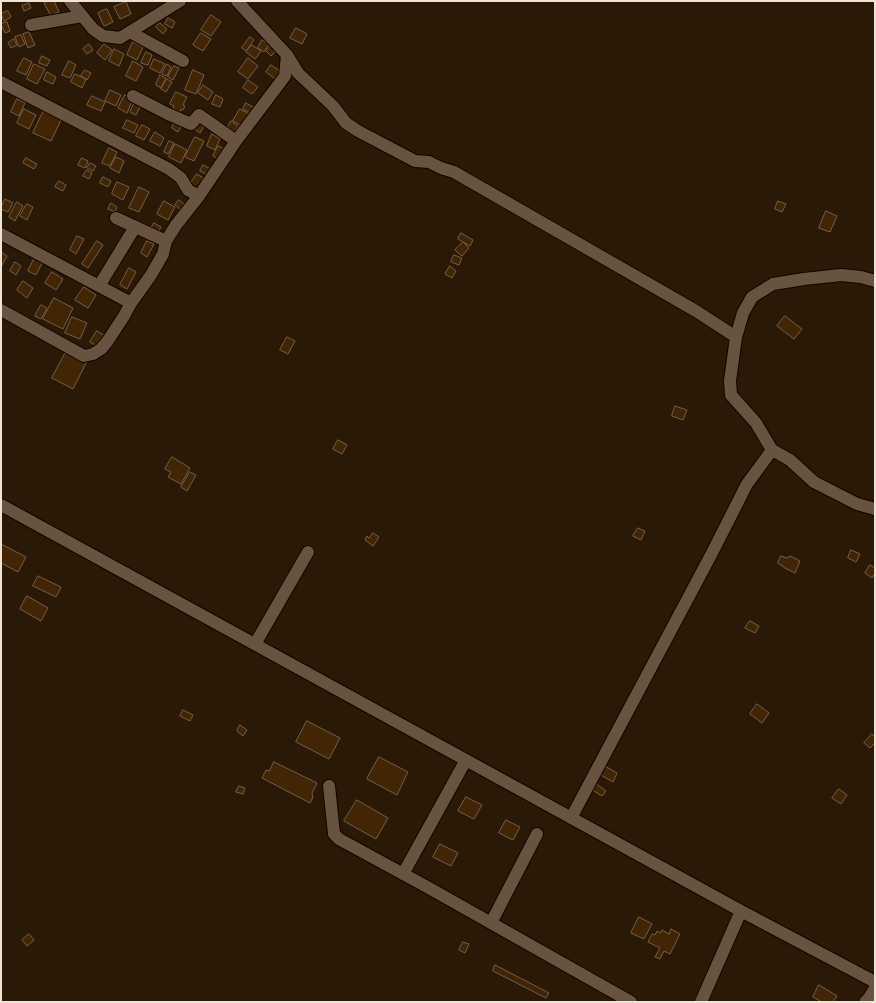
<!DOCTYPE html>
<style>
body{margin:0}
#map{position:relative;width:876px;height:1003px;overflow:hidden;background:#2a1907;font-family:"Titillium Web",sans-serif}
canvas{display:block}
.frame{position:absolute;inset:0;border:2px solid #f0e4d9;pointer-events:none}
</style>
<div id="map">
<canvas width="876" height="1003"></canvas>
<div class="frame"></div>
</div>
<script>
const context = document.querySelector('canvas').getContext('2d');
context.lineJoin = 'round';
function fill(path, color) {
  context.fillStyle = color;
  context.fill(path, 'evenodd');
}
function trace(path, color, width, dash) {
  context.strokeStyle = color;
  context.lineWidth = width;
  context.lineCap = dash ? 'butt' : 'round';
  context.setLineDash(dash || []);
  context.stroke(path);
}
const building = new Path2D(`
 M49 1H54L59 12 51 16 44 3Z
 M126 2 131 14 120 19 114 7Z
 M29 3 31 8 24 11 22 6Z
 M107 9 113 22 104 26 98 13Z
 M8 11 11 17 4 21 1 14Z
 M211 15 221 22 211 36 201 30Z
 M168 18 175 22 172 28 165 24Z
 M7 22 10 31 5 33 1 24Z
 M160 23 167 29 163 34 156 27Z
 M296 28 307 34 302 44 290 38Z
 M29 32 35 45 28 48 23 34Z
 M201 33 211 39 203 51 193 45Z
 M21 35 25 44 19 47 15 37Z
 M250 37 254 40 246 51 242 48Z
 M14 39 17 45 11 48 8 43Z
 M262 40 269 44 264 52 258 48Z
 M133 42 143 47 137 60 127 55Z
 M89 44 93 50 87 54 83 49Z
 M104 44 112 50 105 60 97 53Z
 M273 44 278 49 271 56 266 51Z
 M252 45 261 51 255 59 246 52Z
 M114 49 124 54 119 66 109 61Z
 M146 52 152 55 148 65 141 63Z
 M42 56 50 60 47 66 39 63Z
 M24 58 32 62 26 75 17 71Z
 M248 58 258 66 248 79 238 72Z
 M154 59 165 64 160 73 150 68Z
 M69 61 76 65 70 78 62 75Z
 M133 61 143 67 136 81 126 76Z
 M34 64 45 69 37 84 27 79Z
 M167 64 171 67 167 76 162 74Z
 M271 65 280 71 275 79 266 72Z
 M174 66 179 68 173 80 168 77Z
 M85 70 91 73 87 80 81 76Z
 M193 70 204 75 196 94 185 90Z
 M47 72 56 77 53 84 44 80Z
 M75 74 86 79 82 88 71 82Z
 M160 75 166 78 161 88 156 85Z
 M167 79 172 82 166 92 161 89Z
 M248 80 258 87 252 94 243 88Z
 M203 85 213 92 208 100 198 93Z
 M110 90 121 95 116 106 105 101Z
 M176 92 187 97 183 105 185 106 183 110 181 109 180 112 173 109 174 106 170 104Z
 M125 95 133 99 127 113 118 108Z
 M216 95 223 99 220 107 212 104Z
 M92 96 105 102 101 111 87 105Z
 M17 99 25 103 19 116 11 112Z
 M136 100 142 103 136 115 130 112Z
 M246 103 253 107 250 113 243 109Z
 M24 109 36 115 29 129 17 123Z
 M240 109 249 114 242 126 233 121Z
 M44 110 62 118 51 141 33 133Z
 M127 120 138 125 134 133 123 128Z
 M176 120 182 124 178 132 172 128Z
 M197 121 204 126 200 133 193 128Z
 M231 121 238 126 233 135 226 131Z
 M142 125 150 129 144 140 136 136Z
 M155 132 164 138 160 146 150 141Z
 M212 134 220 139 215 150 207 146Z
 M195 137 204 141 194 161 185 157Z
 M169 141 174 143 168 154 164 152Z
 M175 144 187 150 181 163 169 157Z
 M218 146 227 150 222 161 213 156Z
 M109 148 117 152 110 166 102 163Z
 M116 157 124 161 119 173 110 168Z
 M26 158 37 164 34 169 23 163Z
 M82 158 88 161 85 168 78 165Z
 M90 163 96 166 93 171 87 168Z
 M203 165 211 169 208 175 200 171Z
 M87 170 92 173 89 179 83 176Z
 M197 174 205 179 197 189 190 184Z
 M103 177 111 181 108 187 100 183Z
 M59 181 66 185 63 191 55 187Z
 M117 182 129 187 123 200 112 194Z
 M139 187 149 192 139 212 129 208Z
 M5 199 13 203 8 212 1 209Z
 M179 200 185 205 181 210 175 205Z
 M164 201 175 207 168 220 157 214Z
 M778 201 786 204 782 212 775 209Z
 M17 202 23 206 15 221 9 217Z
 M111 203 117 207 115 212 108 209Z
 M27 204 33 207 27 220 20 216Z
 M826 211 837 216 830 232 819 228Z
 M154 223 161 227 157 234 150 230Z
 M461 233 473 240 470 246 458 239Z
 M77 236 84 239 76 254 70 250Z
 M97 241 103 245 88 268 82 264Z
 M147 241 154 244 147 257 141 253Z
 M463 242 469 248 462 256 455 250Z
 M1 252 7 256 1 267Z
 M454 255 462 258 459 265 451 262Z
 M35 257 43 261 36 275 28 271Z
 M15 262 21 266 16 275 10 271Z
 M450 266 456 271 452 278 445 274Z
 M129 268 136 272 127 289 120 285Z
 M52 272 63 279 56 290 45 283Z
 M23 281 33 288 27 298 17 290Z
 M84 287 96 295 88 308 75 300Z
 M54 298 73 308 63 329 43 319Z
 M41 305 47 308 41 319 35 316Z
 M785 316 802 329 794 339 777 326Z
 M72 317 87 323 80 339 65 333Z
 M97 331 105 336 98 347 90 342Z
 M287 337 295 341 288 354 280 350Z
 M66 352 86 363 73 389 52 378Z
 M675 406 687 410 683 420 672 416Z
 M338 440 347 445 342 454 333 449Z
 M172 457 190 468 181 484 168 477 171 472 165 469Z
 M190 472 196 475 187 491 181 487Z
 M638 528 645 531 641 540 633 536Z
 M373 533 379 537 373 546 365 540 367 536 369 538Z
 M1 544 26 557 18 572 1 563Z
 M851 550 860 554 856 562 848 558Z
 M781 556 787 558 790 556 800 561 795 573 785 568 778 563Z
 M870 565 875 568V573L872 578 865 573Z
 M38 576 61 587 56 597 33 586Z
 M27 596 48 608 41 621 20 609Z
 M750 621 759 626 755 633 745 628Z
 M757 704 769 713 762 723 750 714Z
 M183 710 193 715 190 721 180 716Z
 M307 721 340 738 329 759 296 742Z
 M240 725 247 730 243 736 237 731Z
 M872 734 875 737V743L870 748 864 743Z
 M379 757 408 772 397 795 367 779Z
 M274 762 317 783 312 793 313 797 310 803 262 778 266 770 269 771Z
 M603 765 617 773 613 782 599 774Z
 M595 783 606 791 602 796 591 789Z
 M239 786 245 788 243 794 236 792Z
 M839 789 847 795 841 804 832 798Z
 M466 797 482 805 474 819 458 811Z
 M357 800 388 818 376 839 344 821Z
 M506 820 520 827 513 840 499 833Z
 M440 844 458 853 451 866 433 857Z
 M639 917 652 924 644 939 631 933Z
 M671 929 680 934 670 954 664 951 660 959 655 957 660 948 648 942 652 934 655 935 657 931 660 933 662 930 669 934Z
 M29 934 34 940 27 946 22 940Z
 M463 942 469 944 465 953 459 950Z
 M495 965 549 993 546 998 493 971Z
 M819 985 837 996 833 1002H822L813 997Z`);
fill(building, '#422505');
trace(building, '#745f4c', 1);
const minor = new Path2D(`
 M70 1 93 29 103 36 120 38 180 1
 M237 1 287 55 298 73 333 106 346 123 358 131 415 161 429 162 441 168 454 172 696 311 736 337
 M31 25 82 16
 M130 32 183 61
 M1 82 169 169 181 178 188 190 199 196
 M133 96 168 114 191 124 199 115 236 141
 M116 218 166 241
 M1 234 131 303
 M875 281 861 277 841 275 804 279 773 284 752 297 743 313 736 337 730 381 731 395 756 423 772 450 790 460 814 482 857 504 875 509
 M99 286 135 227
 M1 310 84 356 93 354 101 349 107 342 124 316 131 303 151 275 163 254 166 241 176 225 199 196 236 141 285 76 287 55
 M1 505 741 911 875 982
 M255 644 308 552
 M329 786 334 834 339 839 429 888 631 1002
 M571 818 712 553 747 484 772 450
 M403 874 466 760
 M491 923 537 834
 M701 1002 741 911
 M865 1002 869 998 875 988`);
trace(minor, '#120400', 14);
trace(minor, '#675340', 12);
</script>
